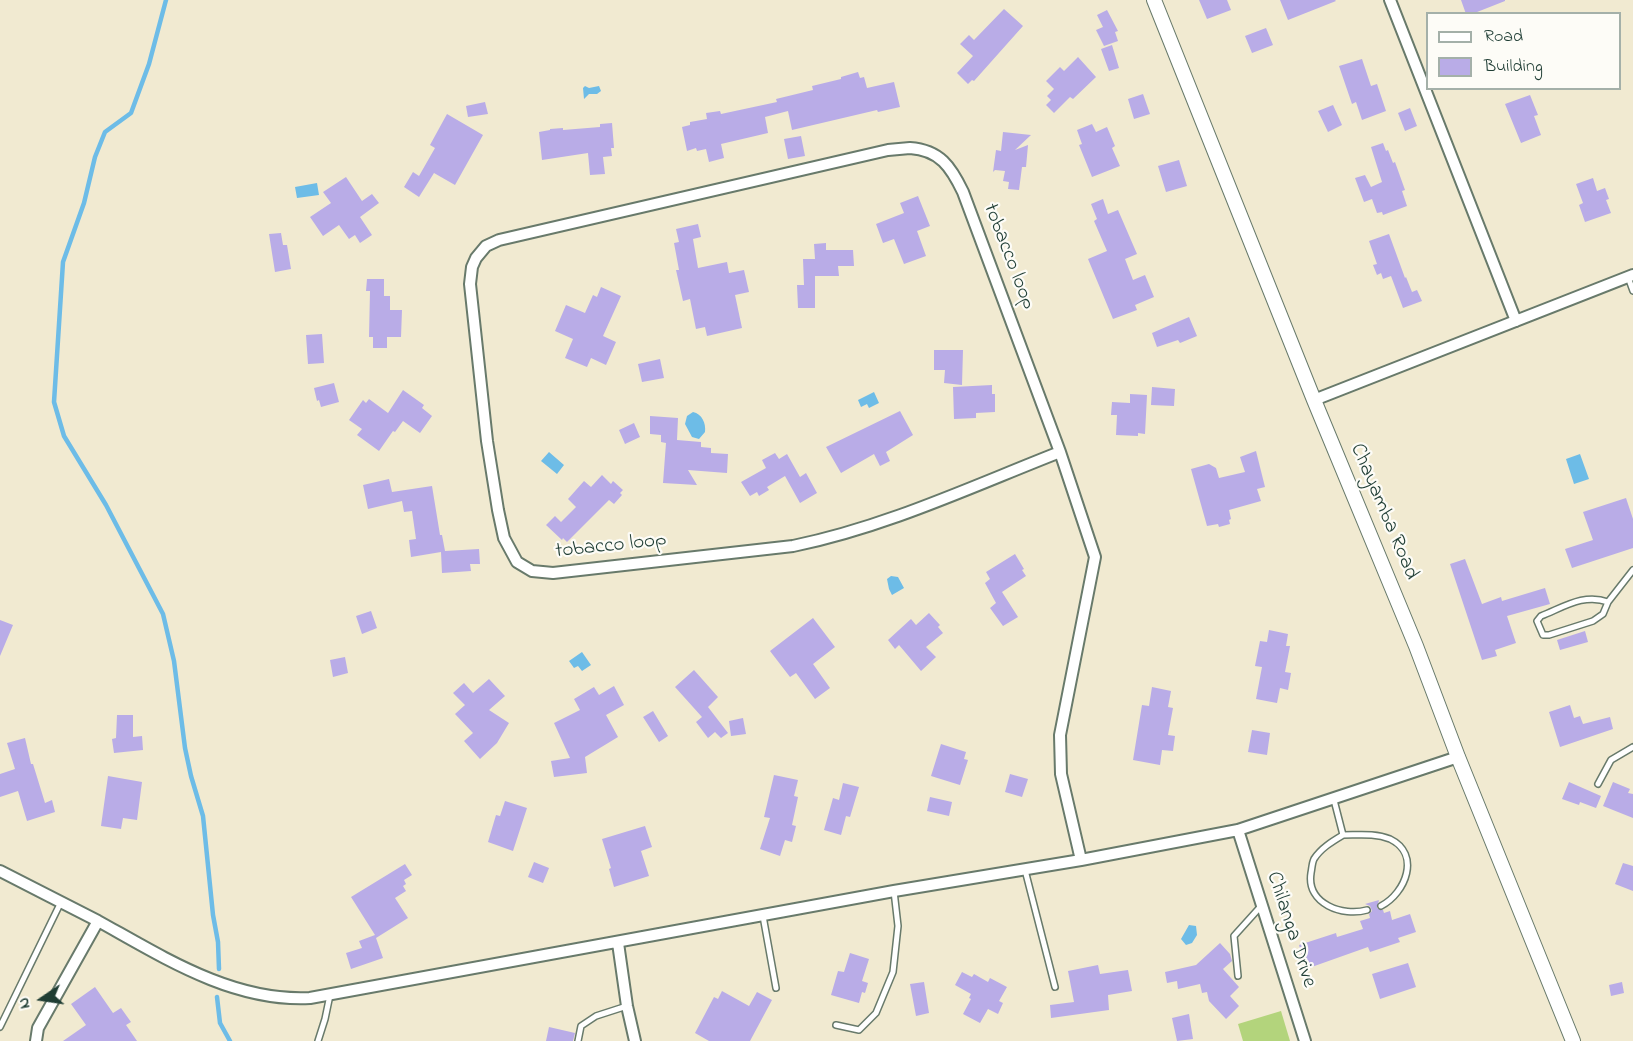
<!DOCTYPE html>
<style>
body{margin:0}
#map{position:relative;width:1633px;height:1041px;overflow:hidden;background:#f1ead1;font-family:"Indie Flower",sans-serif}
canvas{display:block}
.legend{position:absolute;left:1426px;top:12px;width:195px;height:78px;box-sizing:border-box;background:#fdfcf7;border:2px solid #a4b0a9;margin:0;padding:8px 10px;list-style:none;font-size:18px;color:#1f3d34}
.legend li{display:flex;align-items:center;gap:12px;height:30px}
.legend b{width:30px;border:2px solid #a4b0a9}
.north{position:absolute;left:12px;top:969px;width:60px;height:60px;-webkit-text-stroke:4px #fdfcf7;paint-order:stroke;rotate:257deg;font-size:16px;font-weight:700;line-height:24px;text-align:center;color:#1f3d34}
.north::after{content:'';display:block;margin:auto;width:21px;height:27px;background:#1f3d34;clip-path:polygon(50% 0,100% 100%,50% 72%,0 100%)}
</style>
<div id="map">
<canvas width="1633" height="1041"></canvas>
<ul class="legend">
<li><b style="height:8px;background:#fff"></b>Road</li>
<li><b style="height:16px;background:#b9ace7"></b>Building</li>
</ul>
<div class="north">N</div>
</div>
<script>
const context = document.querySelector('canvas').getContext('2d');
context.lineJoin = 'round';
function fill(path, color) {
  context.fillStyle = color;
  context.fill(path, 'evenodd');
}
function trace(path, color, width, dash) {
  context.strokeStyle = color;
  context.lineWidth = width;
  context.lineCap = dash ? 'butt' : 'round';
  context.setLineDash(dash || []);
  context.stroke(path);
}
function write(font, color, halo, rows, align = 'center') {
  context.font = font + ' "Indie Flower",sans-serif';
  context.lineWidth = 4.5;
  context.setLineDash([]);
  context.textBaseline = 'middle';
  context.strokeStyle = halo;
  context.fillStyle = color;
  for (const [text, x, y, turn = 0] of rows) {
    context.save();
    context.translate(x, y);
    context.rotate((+turn || 0) * Math.PI / 180);
    context.textAlign = isNaN(turn) ? turn : align;
    if (halo) context.strokeText(text, 0, 0);
    context.fillText(text, 0, 0);
    context.restore();
  }
}
fill(new Path2D(`
 M1281 1011 1290 1041H1243L1238 1024Z`), '#b3d47c');
fill(new Path2D(`
 M585 86 589 88 599 86 601 91 597 94H589L584 99 583 88Z
 M317 183 319 195 297 198 295 187Z
 M874 392 879 403 869 408 867 404 861 407 858 400Z
 M693 412C702 414 706 423 705 432L699 439 692 437 685 424 687 416Z
 M549 452 564 465 557 474 541 461Z
 M1580 454 1589 479 1574 484 1566 459Z
 M891 576 898 577 904 588 892 595 889 589 887 579Z
 M582 652 591 665 582 671 578 666 574 668 569 661Z
 M1189 925 1196 926 1197 935 1192 943 1186 945 1181 939Z`), '#6dbce7');
trace(new Path2D(`
 M166 0 149 64 131 113 105 132 95 157 84 203 63 262 54 402 64 436 106 505 163 614 174 661 185 748 191 776 203 816 213 915 218 942 219 969
 M217 997 220 1023 230 1041`), '#6dbce7', 4.5);
fill(new Path2D(`
 M1199 0H1227L1231 10 1207 19Z
 M1280 0H1335L1336 1 1288 20Z
 M1461 0H1505V1L1472 14H1466Z
 M1004 9 1023 26 974 81 972 80 968 84 957 73 973 56 960 44 969 35 974 40Z
 M1107 10 1118 31 1115 32 1118 41 1104 46 1096 30 1103 27 1097 15Z
 M1266 28 1273 45 1252 53 1245 36Z
 M1112 45 1119 68 1109 71 1101 49Z
 M1078 57 1096 77 1073 99 1070 97 1054 113 1046 105 1051 100 1047 96 1054 89 1046 81 1060 67 1064 71Z
 M1362 59 1371 86 1377 84 1386 111 1362 120 1356 102 1352 104 1339 66Z
 M858 72 860 78 864 77 867 88 894 82 900 107 878 112 877 110 792 130 788 111 765 117 768 133 721 144 724 158 709 162 706 149 697 151 696 148 687 151 682 127 690 125V122L707 119 706 113 720 111 721 114 777 102 776 99 813 90 812 86 841 79V77Z
 M1143 94 1150 114 1134 119 1128 99Z
 M1530 95 1538 115 1534 116 1541 135 1521 143 1505 104Z
 M485 102 488 114 468 117 466 106Z
 M1333 105 1342 125 1328 132 1318 111Z
 M1410 108 1417 126 1405 131 1398 113Z
 M447 114 483 135 455 185 434 173 419 197 404 187 413 172 419 176 435 148 430 145Z
 M612 123 614 148H611L612 156 603 157 605 174 590 175 588 153 542 160 539 132 550 130V129L563 128V130L600 127V124Z
 M1092 124 1096 132 1107 127 1115 146 1112 148 1120 166 1092 177 1079 145 1082 144 1077 130Z
 M1003 132 1031 135 1015 150 1028 145 1026 167H1022L1019 190 1008 189 1009 182 1003 181 1005 171 995 170 993 172 996 150 1001 151Z
 M801 136 805 156 788 159 784 139Z
 M1383 143 1386 151 1388 150 1393 163 1395 162 1405 190 1402 191 1407 206 1383 215 1382 212 1377 213 1372 199 1364 202 1355 178 1365 175 1371 187 1382 182 1371 147Z
 M1179 160 1187 186 1166 192 1158 166Z
 M346 177 362 201 372 194 379 203 360 217 372 235 360 243 355 235 349 239 339 225 323 236 310 217 331 203 323 192Z
 M1593 178 1597 191 1605 188 1609 199 1606 200 1611 213 1585 222 1579 205 1583 203 1576 184Z
 M918 196 930 226 917 231 926 256 904 264 894 239 883 243 876 224 904 213 900 203Z
 M1103 199 1108 214 1118 210 1137 254 1125 259 1133 280 1145 275 1154 297 1135 305 1137 310 1113 319 1088 259 1107 251 1094 221 1097 219 1091 204Z
 M698 224 701 237 693 239 698 268 727 262 729 273 744 270 749 292 735 295 742 328 707 336 705 327 696 329 690 299 683 301 676 270H679L674 243 679 242 676 229Z
 M281 233 283 245H287L291 269 275 272 269 234Z
 M1389 234 1405 278 1406 277 1412 292 1417 290 1422 301 1403 308 1391 276 1383 279 1381 273 1377 275 1373 265 1377 264 1369 241Z
 M826 243V250H853L854 266H838L839 276H815V308H798L797 285H804L803 259H815L814 244Z
 M367 279H384V296H390V310H402L401 337H387V348H373V337H369L370 291H366Z
 M601 287 621 296 603 336 616 342 606 365 591 358 587 367 565 358 573 339 555 331 566 305 585 313 593 295 597 297Z
 M1189 317 1197 336 1180 343 1178 340 1157 347 1152 333Z
 M322 334 324 363 308 364 306 335Z
 M934 350H963L962 385 944 383 945 370H934Z
 M660 359 664 378 642 382 638 364Z
 M334 383 339 402 321 407 319 400 317 401 314 388Z
 M992 385V394H995V412L976 413V418L954 419 953 387Z
 M1152 387 1175 389 1174 406 1151 405Z
 M403 390 424 405 422 408 432 416 420 433 403 421 395 432 393 431 379 451 357 435 362 429 349 420 363 400 366 403 369 399 388 413Z
 M1130 394 1147 395 1145 434 1138 433V436L1116 435 1117 415H1111L1112 402 1130 403Z
 M900 411 913 435 886 452 890 461 880 466 874 454 841 473 826 447Z
 M650 416 678 418 677 440 701 442V447L711 448V453L728 454 727 473 688 470 697 485 663 483 666 443 661 442V435L650 434Z
 M634 423 640 437 625 444 619 430Z
 M1256 451 1265 487 1257 489 1261 501 1229 510 1231 519 1229 520 1230 524 1219 527 1218 524 1207 526 1191 469 1209 464 1216 468 1219 478 1245 472 1240 457Z
 M775 453 779 459 787 454 800 477 806 473 817 493 800 503 785 476 767 487 769 490 759 496 757 492 750 496 741 482 766 468 762 460Z
 M602 475 611 484 613 481 623 490 620 493 622 495 614 504 609 500 567 542 563 538 562 540 546 525 555 516 561 522 576 507 568 499 584 481 591 487Z
 M389 479 392 492 432 486 440 535H442L445 551 479 549 480 564H470L471 571 442 573 441 552 411 557 409 540 416 539 412 511 404 512 402 501 368 509 363 485Z
 M1626 498 1633 519V548L1572 568 1565 549 1593 540 1583 512Z
 M1015 554 1024 569 1022 570 1026 576 1002 592 1018 617 1003 626 990 608 996 603 985 583 990 579 986 572Z
 M1465 559 1482 604 1501 597 1502 601 1545 588 1550 604 1507 616 1516 643 1495 650 1497 656 1482 660 1450 564Z
 M371 611 377 628 362 634 356 616Z
 M929 613 940 625 938 627 943 633 926 647 936 657 921 671 899 645 895 649 888 640 911 619 916 625Z
 M813 618 835 647 813 664 830 688 815 699 796 673 790 677 770 651Z
 M0 620 13 625 0 656Z
 M1269 630 1288 634 1286 646H1290L1285 672 1291 673 1288 690 1280 688 1277 703 1256 699 1262 667 1255 666 1260 641 1267 642Z
 M1585 631 1588 642 1560 650 1557 640Z
 M345 657 348 673 333 677 330 660Z
 M694 670 718 697 708 707 728 733 721 738 715 732 708 738 696 722 702 717 675 687Z
 M489 679 505 696 489 710 509 723 497 743 480 759 464 741 473 733 455 714 465 705 453 693 464 683 473 693Z
 M614 686 624 705 606 715 618 737 585 757 587 773 554 777 551 761 570 758 554 723 580 710 574 699 594 687 599 695Z
 M1152 687 1171 691 1168 707 1173 708 1168 735 1175 736 1173 751 1162 750 1160 765 1133 760 1142 705 1149 706Z
 M1570 705 1574 718 1580 716 1583 724 1610 717 1613 729 1560 747 1549 712Z
 M653 711 668 736 659 742 643 717Z
 M117 715H133V737L142 736 143 750 114 753 112 739 116 738Z
 M743 718 746 734 731 736 729 721Z
 M1252 730 1270 733 1267 755 1248 752Z
 M25 738 31 764H33L45 803 52 800 55 812 27 821 18 791 0 797V774L15 769 7 743Z
 M941 744 966 752 964 759 968 760 960 785 931 776Z
 M1010 774 1028 779 1022 797 1005 792Z
 M774 775 798 780 794 796 798 797 792 825 796 826 792 842 785 840 780 856 760 849 770 818 764 817Z
 M108 776 142 782 137 820 123 818 121 829 101 826Z
 M1569 782 1601 796 1596 808 1580 802 1579 805 1562 799Z
 M1613 782 1630 789 1628 793 1633 794V818L1603 806Z
 M843 783 859 787 850 817 846 816 841 835 824 830 833 798 839 800Z
 M930 797 952 802 949 816 927 811Z
 M505 801 527 808 513 851 488 842 496 815 500 816Z
 M645 826 652 847 641 851 649 876 614 887 609 869 611 868 602 839Z
 M534 862 549 868 543 883 528 877Z
 M1623 863 1633 866V891L1615 884Z
 M405 864 412 875 404 880 406 884 403 886 406 891 395 898 408 918 376 938 383 958 351 969 346 953 362 948 359 941 375 935 351 897Z
 M1379 900 1377 908 1383 910 1384 913 1390 911 1392 920 1410 914 1416 932 1398 938 1400 942 1370 952 1368 947 1306 969 1299 945 1336 933 1337 937 1363 929 1360 921 1370 918 1369 914 1372 911 1370 906 1365 904Z
 M1220 943 1230 954 1232 961 1223 969 1239 987 1230 996 1239 1006 1226 1019 1209 1001 1207 992 1202 993 1200 984 1178 989 1177 981 1167 983 1165 972 1196 965Z
 M850 953 869 959 862 981 868 983 865 993 862 992 859 1003 831 995 838 971 844 972Z
 M1408 963 1416 987 1380 999 1372 974Z
 M1098 965 1100 974 1128 970 1132 991 1108 995 1109 1010 1051 1018 1050 1005 1074 1002 1068 971Z
 M962 972 972 977 974 974 988 982 990 978 1007 987 999 1001 1003 1003 998 1014 988 1009 980 1023 963 1014 971 999 969 998 971 994 955 985Z
 M924 982 929 1013 916 1016 910 984Z
 M1622 982 1624 993 1611 996 1609 985Z
 M95 987 113 1013 121 1008 131 1022 126 1025 137 1041H63L86 1025 71 1004Z
 M722 991 749 1006 757 992 772 1000 750 1041H709L695 1033 714 997 718 999Z
 M1189 1014 1193 1039 1177 1041 1172 1018Z
 M549 1027 575 1033 573 1041H546Z`), '#b9ace7');
const service = new Path2D(`
 M1628 277 1633 291
 M1608 602C1584 593 1564 607 1541 616L1537 621 1543 635H1549L1593 621 1603 614 1608 602 1633 570
 M1598 784 1611 760 1633 747
 M1334 800 1343 835C1333 841 1321 848 1314 859 1312 863 1312 868 1311 873 1306 904 1343 917 1367 910
 M1343 835C1359 835 1375 833 1390 839 1421 854 1406 893 1381 906
 M1025 870 1055 987
 M763 916 776 988
 M1238 976 1234 936 1262 905
 M836 1025 859 1030 876 1013 893 972 898 926 894 891
 M0 1027 61 902
 M318 1041 325 1019 330 995
 M578 1041 581 1026 596 1016 627 1006`);
const minor = new Path2D(`
 M1390 0 1516 321
 M910 148C940 150 951 167 963 192L1060 452C973 486 886 527 793 546L553 573 532 571 517 562 504 538 498 510 487 441 470 284 472 267 476 258 486 246 499 240 888 150Z
 M1314 400 1633 275
 M1060 452 1095 557 1060 735 1061 774 1081 860
 M1238 830 1305 1041
 M0 871C33 888 65 904 98 921 163 957 232 1002 310 998L894 891 1081 860 1238 830 1458 757
 M618 943 627 1006 635 1041
 M36 1041 38 1028 98 921`);
const tertiary = new Path2D(`
 M1154 0 1314 400 1416 646 1458 757 1573 1041`);
trace(service, '#687a6b', 8);
trace(minor, '#687a6b', 14);
trace(tertiary, '#687a6b', 16);
trace(service, '#fff', 5);
trace(minor, '#fff', 10);
trace(tertiary, '#fff', 14);
write('21px', '#1f3d34', '#fdfcf7', [
 ["tobacco loop",1008,257,69],
 ["Chayamba Road",1383,512,67],
 ["tobacco loop",611,547,-6],
 ["Chilanga Drive",1290,930,72]
]);
</script>
